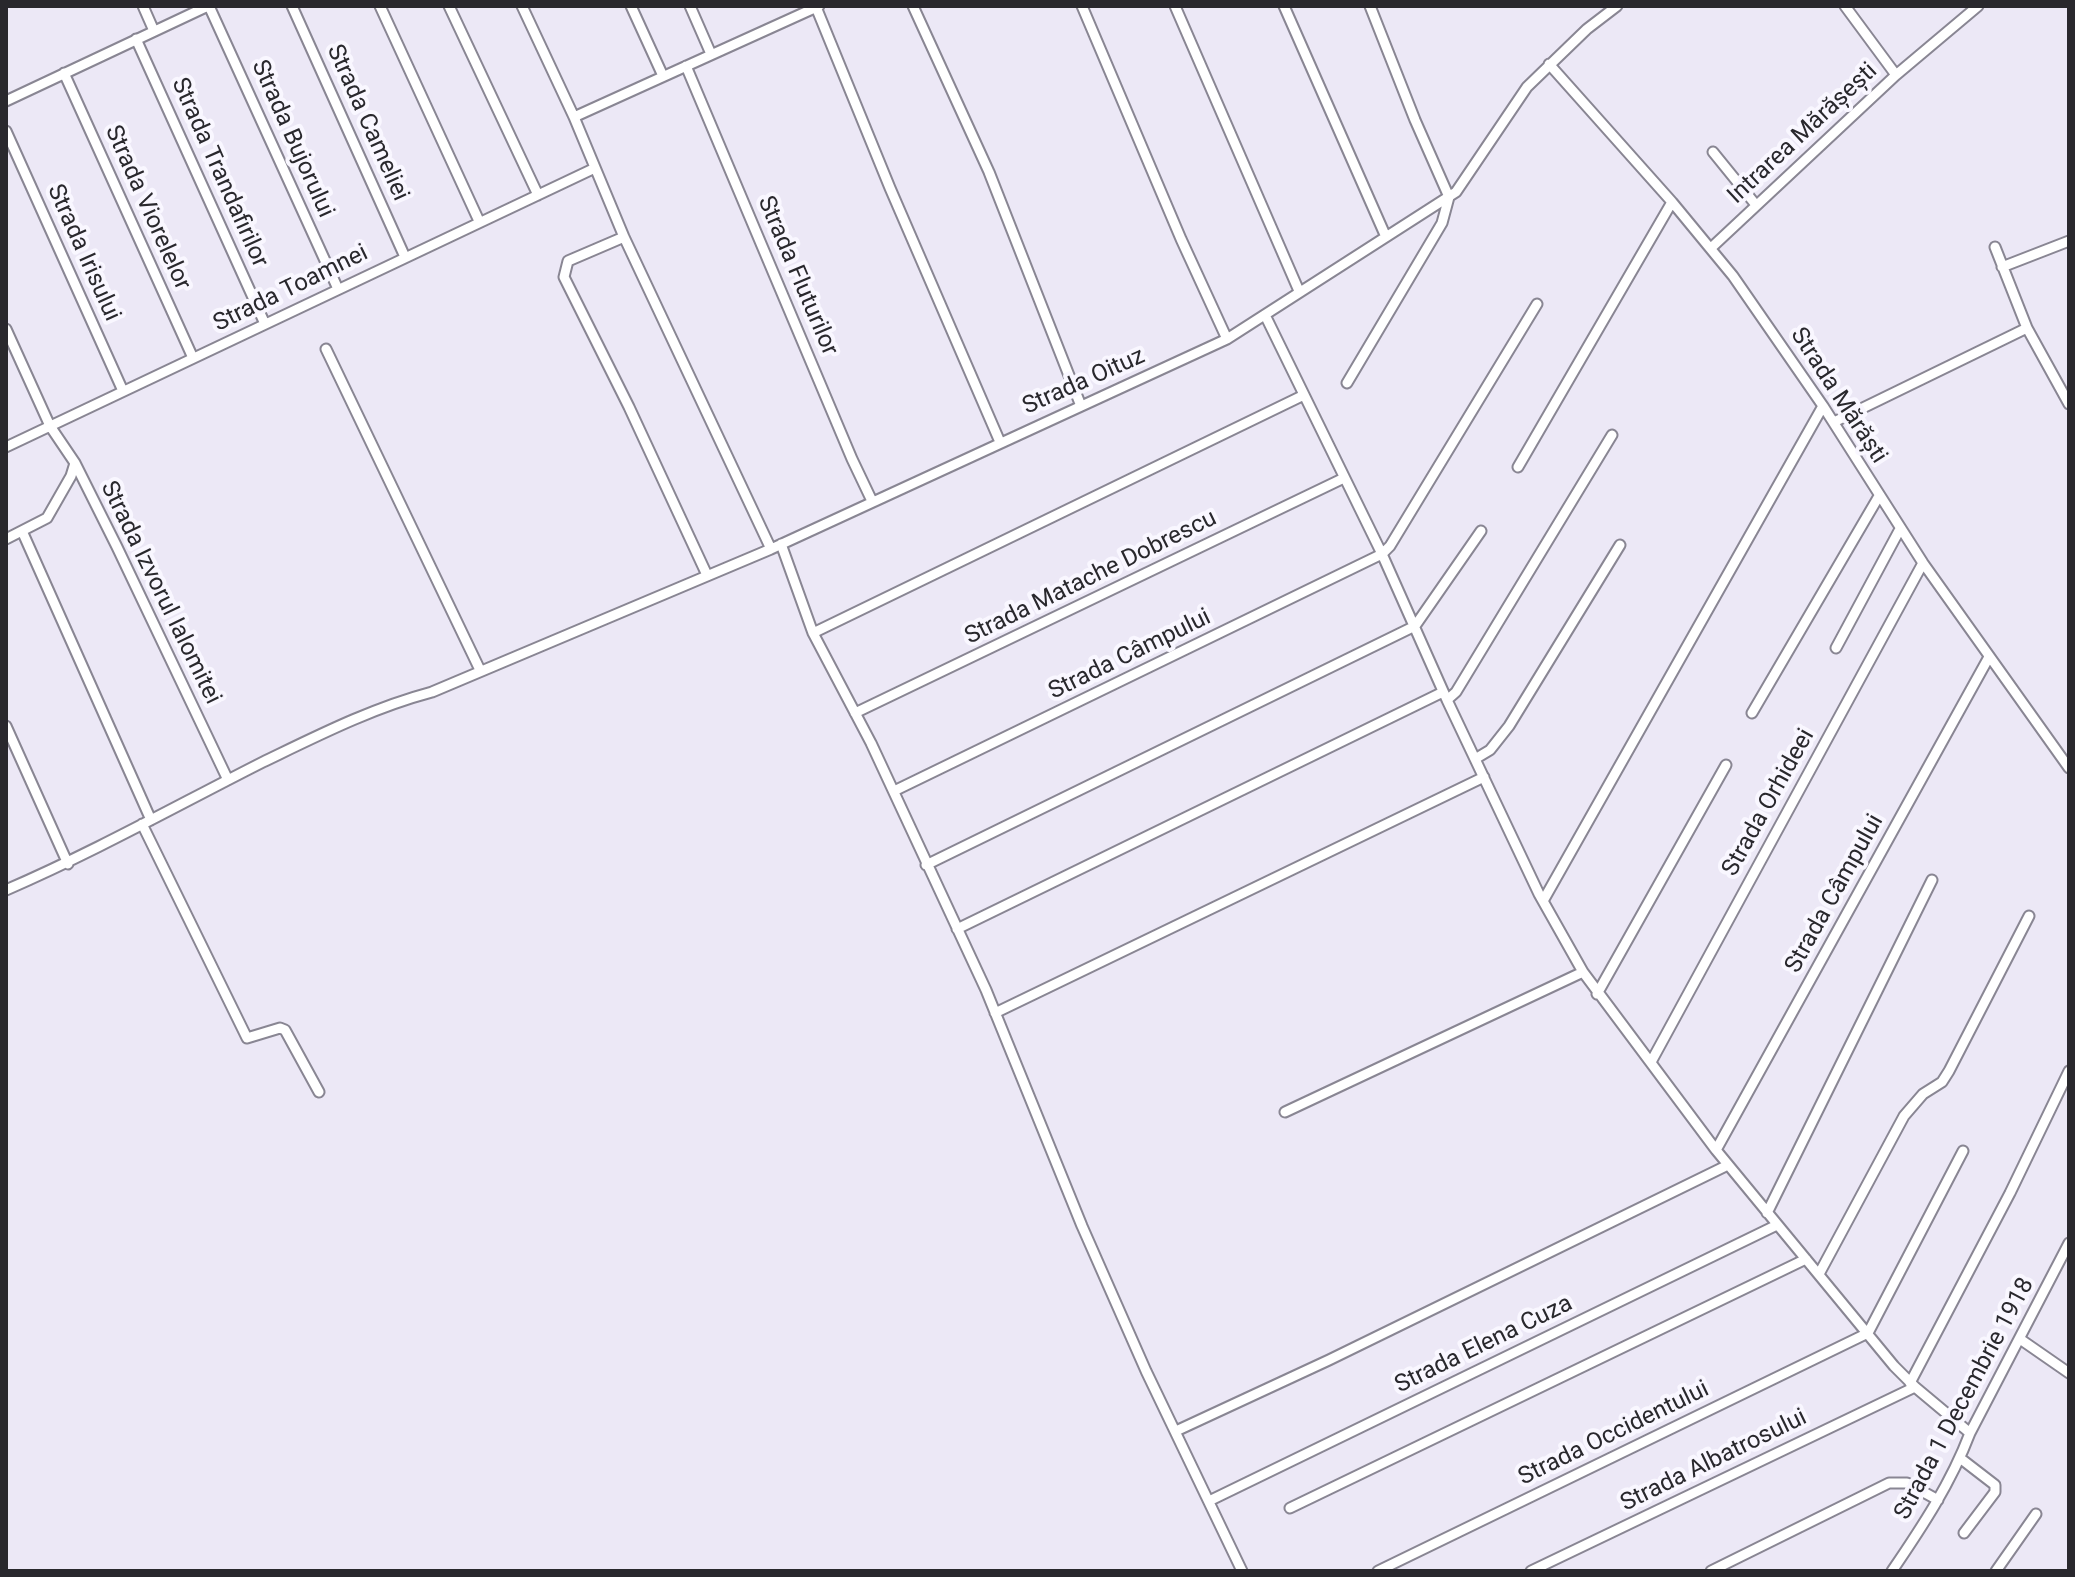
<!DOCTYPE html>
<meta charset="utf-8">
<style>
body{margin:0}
#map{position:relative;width:2075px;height:1577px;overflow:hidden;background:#ece8f6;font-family:Roboto,sans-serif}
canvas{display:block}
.frame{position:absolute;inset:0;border:8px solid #29282d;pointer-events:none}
</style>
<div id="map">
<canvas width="2075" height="1577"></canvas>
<div class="frame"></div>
</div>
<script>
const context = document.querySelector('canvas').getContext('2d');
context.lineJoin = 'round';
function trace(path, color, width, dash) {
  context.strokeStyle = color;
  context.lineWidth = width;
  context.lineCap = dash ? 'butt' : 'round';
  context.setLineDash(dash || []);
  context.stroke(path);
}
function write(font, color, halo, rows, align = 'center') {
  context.font = font + ' Roboto,sans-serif';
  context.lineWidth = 8;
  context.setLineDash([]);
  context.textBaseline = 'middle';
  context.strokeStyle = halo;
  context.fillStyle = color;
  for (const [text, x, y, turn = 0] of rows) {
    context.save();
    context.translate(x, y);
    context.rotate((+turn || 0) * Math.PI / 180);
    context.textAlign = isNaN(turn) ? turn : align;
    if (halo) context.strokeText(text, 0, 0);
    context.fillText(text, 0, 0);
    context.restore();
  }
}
const minor = new Path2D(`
 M143 6 154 31
 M209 6 338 289
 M292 6 405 257
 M380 6 479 221
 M449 6 538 195
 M522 6 574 117 624 237 771 549
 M631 6 663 76
 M690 6 711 54
 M913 6 989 172 1081 406
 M1082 6 1181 239 1227 339
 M1175 6 1299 291
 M1284 6 1386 237
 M1845 6 1896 75
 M816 7 890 188 1000 442
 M136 39 265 324
 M1549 64 1672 202 1733 276 1823 406 1923 563 2069 768
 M686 66 852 459 872 501
 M64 73 193 358
 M6 101 208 6
 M574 117 819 6
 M6 131 123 391
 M1713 152 1756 205
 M624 237 568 261 564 277 629 407 707 575
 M1995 247 2027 328 2069 404
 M1711 248 1896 75 1978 6
 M2002 267 2069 241
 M1265 315 1382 554 1447 700 1539 894 1583 972 1716 1150 1894 1366 1915 1387 1970 1433
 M6 329 50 426 75 463 117 547 228 780
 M326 349 480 670
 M1347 383 1442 223 1449 197 1415 120 1370 6
 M1834 422 2027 328
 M6 447 595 168
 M1518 467 1672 202
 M22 531 151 820
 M6 539 47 518 71 476 75 463
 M781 544 813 633 871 743 986 990 1082 1226 1146 1371 1242 1571
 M813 633 1304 395
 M1836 648 1900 529
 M1447 700 1456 692 1612 435
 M855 713 1344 478
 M1752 713 1879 496
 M6 726 68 864
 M1475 759 1490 750 1509 726 1620 545
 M894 791 1382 554 1390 546 1537 304
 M142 824 247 1038 280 1028 285 1030 319 1092
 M926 865 1415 626 1481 531
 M6 890C94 852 178 805 263 762 319 735 372 708 432 692L771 549 1227 339 1456 192 1527 87 1587 29 1617 6
 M1543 901 1823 406
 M957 929 1443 692
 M1597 994 1726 765
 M995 1013 1484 777
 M1651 1062 1923 563
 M1285 1112 1583 972
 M1716 1150 1989 657
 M1767 1213 1932 880
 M1819 1274 1904 1116 1923 1094 1942 1082 1949 1071 2029 916
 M2020 1339 2069 1373
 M1910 1383 2010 1193 2069 1071
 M1176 1431 1329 1360 1728 1165
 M1960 1458 1995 1485V1492L1964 1533
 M1209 1501 1777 1225
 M1290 1508 1806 1259
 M1378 1571 1868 1333 1963 1151
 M1531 1571 1915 1387
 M1711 1571 1889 1483H1907L1938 1500
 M1892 1571C1922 1527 1951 1483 1970 1433L2069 1243
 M1996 1571 2036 1514`);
trace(minor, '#898693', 13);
trace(minor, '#fff', 9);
write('24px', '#29282d', '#f9f7ff', [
 ["Strada Cameliei",367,123,66],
 ["Intrarea Mărășești",1803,134,-43],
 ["Strada Bujorului",292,139,66],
 ["Strada Trandafirilor",219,173,66],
 ["Strada Viorelelor",147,208,66],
 ["Strada Irisului",83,253,66],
 ["Strada Fluturilor",797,276,67],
 ["Strada Toamnei",291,289,-26],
 ["Strada Oituz",1084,382,-24],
 ["Strada Mărăști",1838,396,57],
 ["Strada Matache Dobrescu",1091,578,-26],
 ["Strada Izvorul Ialomitei",160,593,64],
 ["Strada Câmpului",1130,655,-26],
 ["Strada Orhideei",1769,803,-61],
 ["Strada Câmpului",1835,894,-61],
 ["Strada Elena Cuza",1484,1345,-26],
 ["Strada 1 Decembrie 1918",1965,1399,-62],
 ["Strada Occidentului",1614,1434,-26],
 ["Strada Albatrosului",1714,1461,-26]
]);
</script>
